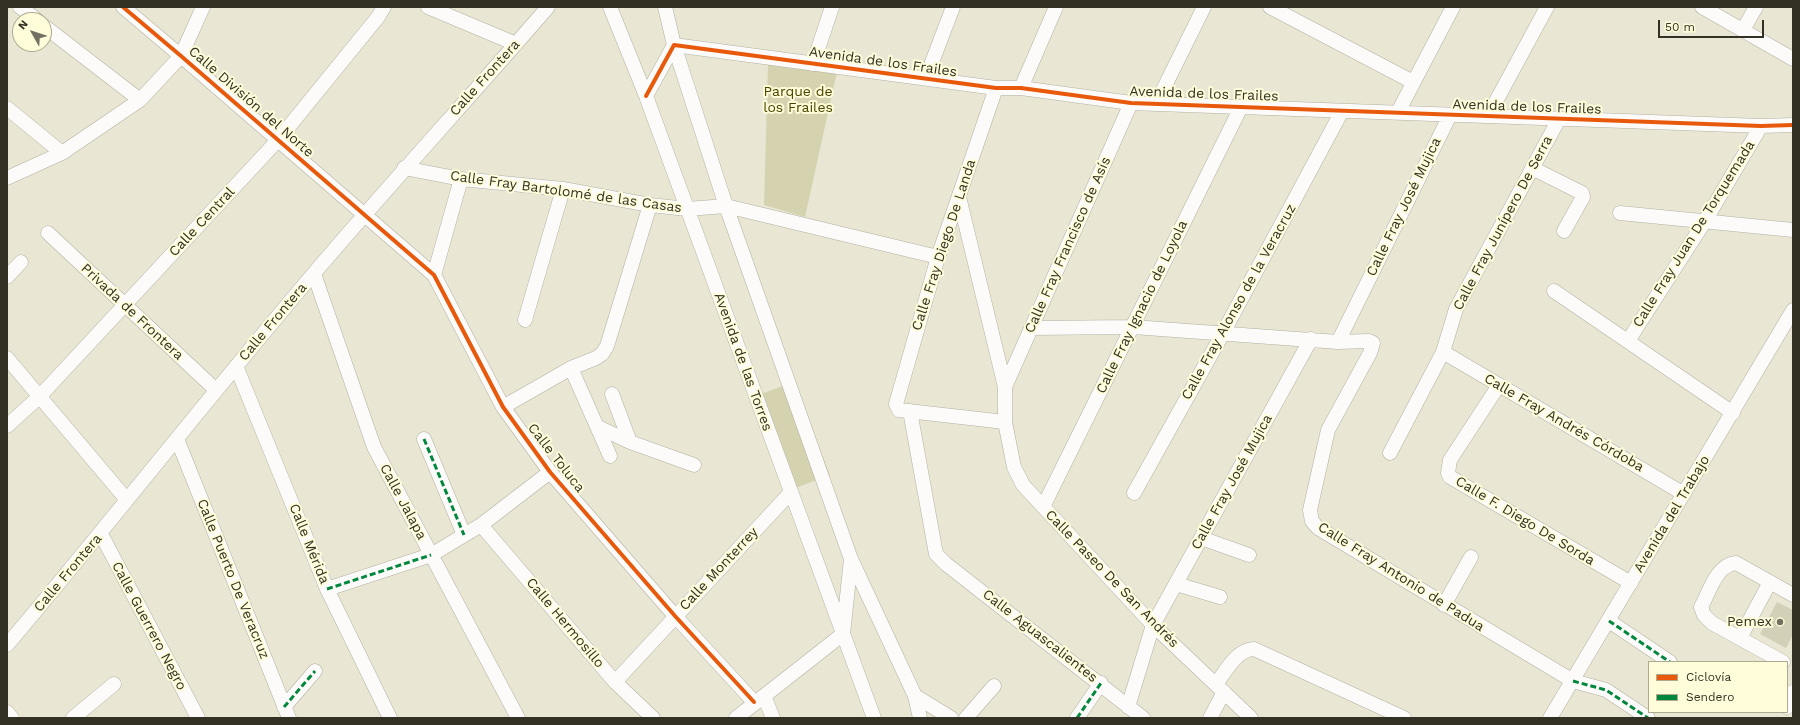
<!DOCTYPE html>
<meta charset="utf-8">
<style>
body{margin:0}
#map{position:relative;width:1800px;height:725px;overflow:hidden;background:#e9e7d4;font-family:"Work Sans",sans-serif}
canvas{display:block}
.frame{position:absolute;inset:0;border:8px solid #323123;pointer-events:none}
.legend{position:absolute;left:1648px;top:661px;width:140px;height:52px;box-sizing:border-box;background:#fefcd9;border:1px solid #acab90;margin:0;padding:5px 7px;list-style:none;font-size:12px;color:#323123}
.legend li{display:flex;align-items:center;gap:8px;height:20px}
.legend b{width:20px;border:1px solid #acab90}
.north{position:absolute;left:12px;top:12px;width:40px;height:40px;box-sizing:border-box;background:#fefcd9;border:1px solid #acab90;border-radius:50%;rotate:309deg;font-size:11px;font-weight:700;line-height:16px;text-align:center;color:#323123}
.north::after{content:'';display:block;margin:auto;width:14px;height:18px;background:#727161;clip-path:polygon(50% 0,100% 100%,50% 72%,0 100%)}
.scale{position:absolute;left:1658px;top:20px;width:106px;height:18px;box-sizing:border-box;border:2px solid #323123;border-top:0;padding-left:5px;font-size:12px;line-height:14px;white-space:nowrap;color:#323123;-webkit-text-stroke:3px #fefcd9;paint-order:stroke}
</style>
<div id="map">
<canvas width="1800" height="725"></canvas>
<div class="frame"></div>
<ul class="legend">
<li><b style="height:5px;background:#e8590c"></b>Ciclovía</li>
<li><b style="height:5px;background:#00873e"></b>Sendero</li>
</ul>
<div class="north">N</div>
<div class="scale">50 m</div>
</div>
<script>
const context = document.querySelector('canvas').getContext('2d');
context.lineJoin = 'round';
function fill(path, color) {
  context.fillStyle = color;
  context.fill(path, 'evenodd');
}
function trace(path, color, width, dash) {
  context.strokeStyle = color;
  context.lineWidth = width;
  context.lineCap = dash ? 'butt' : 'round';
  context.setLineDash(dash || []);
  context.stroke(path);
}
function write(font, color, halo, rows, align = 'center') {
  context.font = font + ' "Work Sans",sans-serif';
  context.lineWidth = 4;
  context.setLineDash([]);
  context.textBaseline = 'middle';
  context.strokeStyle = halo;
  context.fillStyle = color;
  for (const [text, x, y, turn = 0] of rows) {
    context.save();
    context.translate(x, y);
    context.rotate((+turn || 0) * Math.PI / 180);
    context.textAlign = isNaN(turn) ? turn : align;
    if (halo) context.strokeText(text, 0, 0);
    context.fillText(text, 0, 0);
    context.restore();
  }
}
fill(new Path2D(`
 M768 63 837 72 805 217 764 205Z
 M793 382 830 475 793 489 756 396Z`), '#d5d3af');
fill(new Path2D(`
 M1777 602 1793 610V635L1786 648 1760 634Z`), '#d2d0b6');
const minor = new Path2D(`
 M20 7 37 20
 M123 7 181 56 434 275 503 407 550 472 675 616 754 702
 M428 7 516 44
 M610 7 646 96 874 718
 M665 7 674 45 726 206 851 559 915 696 920 718
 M1270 7 1413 82
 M1702 7 1793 59
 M44 26 140 100
 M1743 30 1756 7
 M813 64 832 7
 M926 78 953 7
 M996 88 938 257 896 404 899 410 1005 422
 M1021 88 1056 7
 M646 96 674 45 996 88H1021L1131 103 1761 126 1793 125
 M1156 104 1204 7
 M7 108 62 153
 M1398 112 1453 7
 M1488 116 1547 7
 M404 168 461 179 563 189 650 205 687 209 726 206 938 257
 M1532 168 1582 193 1583 197 1564 231
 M7 178 62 153 140 100 181 56 203 7
 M959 197 1005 387V422L1014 467 1023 485 1153 625 1251 718
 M1620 213 1793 230
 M48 233 216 390
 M314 274 374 447 518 718
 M434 275 461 179
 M7 277 21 262
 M1554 291 1733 413
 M525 320 563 189
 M1031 328 1133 327 1338 342 1369 341 1373 343 1370 353 1328 430 1310 510 1312 521 1318 528 1573 681 1606 690 1648 718
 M1628 341 1705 221 1761 126
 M1338 342 1450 115
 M1443 352 1684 494
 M7 358 127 500
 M236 366 327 589 390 718
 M571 368 610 456
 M1499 385 1450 460 1448 473 1450 477 1631 583
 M1005 387 1131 103
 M612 394 630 442
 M503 407 571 368 596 358 602 354 607 346 650 205
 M910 411 936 554 946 564 1143 718
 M7 426 40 396 278 140 378 17 384 7
 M598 427 630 442 694 465
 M177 439 289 718
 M424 439 464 535
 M1390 453 1443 352 1456 309 1559 119
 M1134 493 1223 333 1342 111
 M1043 507 1241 107
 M481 525 615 682 653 718
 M101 534 198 718
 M1201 538 1249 555
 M1176 584 1220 597
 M327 589 431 555 481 525 550 472
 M1444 605 1471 557
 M1609 621 1670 662
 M1740 638 1770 582
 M7 645C111 522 210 395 315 272 391 183 471 96 548 7
 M1783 662 1712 623 1704 615 1701 607C1710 591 1716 565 1736 563L1793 595
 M615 682 791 492
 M1216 684C1226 671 1237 649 1254 649L1404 718
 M764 696 773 718
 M915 696 951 718
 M284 707 315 671
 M1128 707 1153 625 1311 339
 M7 712 12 718
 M73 718 114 684
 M736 718 843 634 851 559
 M966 718 994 686
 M1077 718 1101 683
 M1210 718 1224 692
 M1550 718 1793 310`);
const major = new Path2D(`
 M1787 705 1793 694`);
trace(minor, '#b1b0a1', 15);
trace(major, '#b1b0a1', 19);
trace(minor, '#fcfbf9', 14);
trace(major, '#fcfbf9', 18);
trace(new Path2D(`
 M424 439 464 535
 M327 589 431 555
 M1609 621 1670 662
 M1573 681 1606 690 1648 718
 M284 707 315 671
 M1077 718 1101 683`), '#00873e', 3, [6, 3]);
trace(new Path2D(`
 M123 7 181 56 434 275 503 407 550 472 675 616 754 702
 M646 96 674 45 996 88H1021L1131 103 1761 126 1793 125`), '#e8590c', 4);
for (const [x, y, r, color] of [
 [1780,622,4,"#727161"]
]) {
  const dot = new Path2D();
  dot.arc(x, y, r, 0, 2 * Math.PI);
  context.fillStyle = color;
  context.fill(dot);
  trace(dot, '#fefcd9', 1.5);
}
write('14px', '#323123', '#fefcd9', [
 ["Avenida de los Frailes",883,62,8],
 ["Calle Frontera",485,78,-48],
 ["Avenida de los Frailes",1204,94,2],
 ["Calle División del Norte",251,102,41],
 ["Avenida de los Frailes",1527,107,2],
 ["Calle Fray Bartolomé de las Casas",566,192,8],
 ["Calle Fray José Mujica",1404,207,-64],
 ["Calle Central",202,222,-47],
 ["Calle Fray Junípero De Serra",1503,223,-62],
 ["Calle Fray Juan De Torquemada",1694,234,-58],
 ["Calle Fray Diego De Landa",944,245,-72],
 ["Calle Fray Francisco de Asís",1068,245,-66],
 ["Calle Fray Alonso de la Veracruz",1239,302,-61],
 ["Calle Fray Ignacio de Loyola",1142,307,-64],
 ["Privada de Frontera",132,312,43],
 ["Calle Frontera",273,322,-50],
 ["Avenida de las Torres",743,362,70],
 ["Calle Fray Andrés Córdoba",1564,423,30],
 ["Calle Toluca",556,458,52],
 ["Calle Fray José Mujica",1232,482,-61],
 ["Calle Jalapa",403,502,62],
 ["Avenida del Trabajo",1672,514,-59],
 ["Calle F. Diego De Sorda",1525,521,31],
 ["Calle Mérida",309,544,68],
 ["Calle Monterrey",719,569,-47],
 ["Calle Frontera",68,573,-50],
 ["Calle Fray Antonio de Padua",1401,577,32],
 ["Calle Puerto De Veracruz",233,579,68],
 ["Calle Paseo De San Andrés",1112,579,46],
 ["Calle Hermosillo",565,623,50],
 ["Calle Guerrero Negro",149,626,62],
 ["Calle Aguascalientes",1040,636,38]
]);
write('14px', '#4a4500', '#fefcd9', [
 ["Parque de",798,92],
 ["los Frailes",798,108]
]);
write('14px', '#323123', '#fefcd9', [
 ["Pemex",1772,622]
], 'right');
</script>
